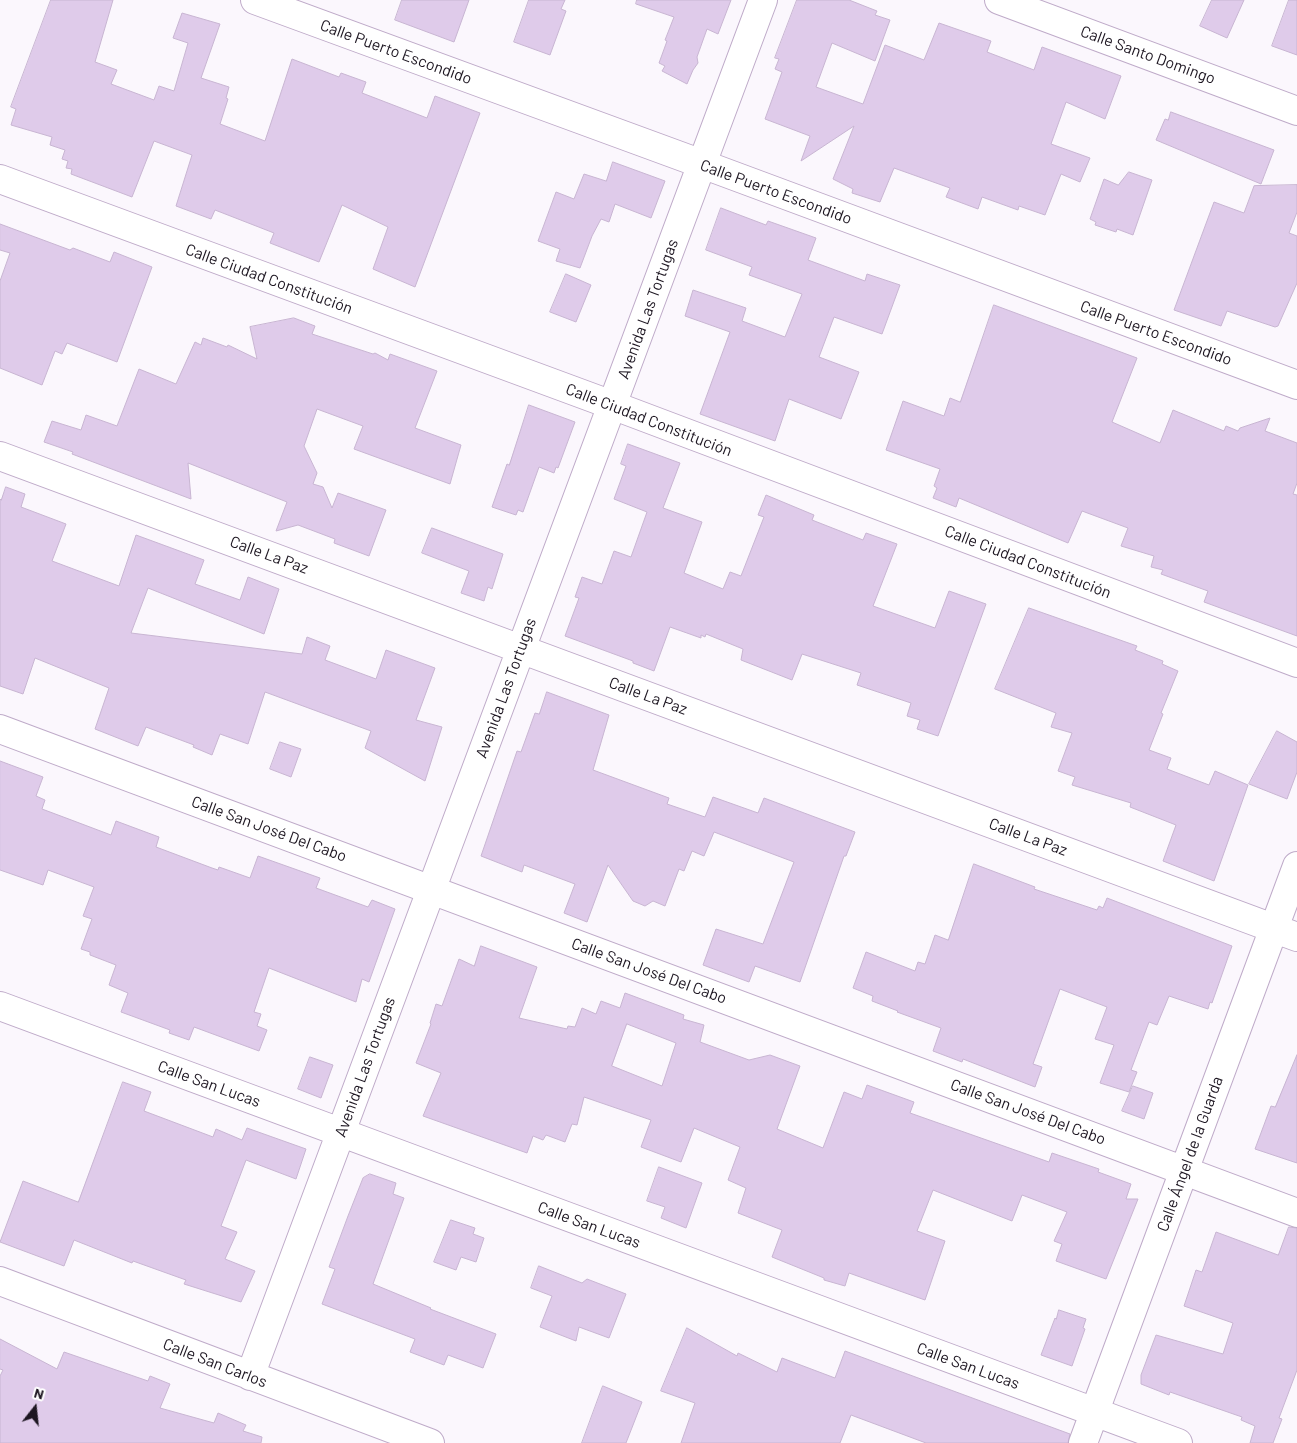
<!DOCTYPE html>
<meta charset="utf-8">
<style>
body{margin:0}
#map{position:relative;width:1297px;height:1443px;overflow:hidden;background:#fbf7fd;font-family:Barlow,sans-serif}
canvas{display:block}
.north{position:absolute;left:10px;top:1383px;width:50px;height:50px;-webkit-text-stroke:4px #fff;paint-order:stroke;rotate:16deg;font-size:14px;font-weight:700;line-height:20px;text-align:center;color:#1d1621}
.north::after{content:'';display:block;margin:auto;width:18px;height:22px;background:#1d1621;clip-path:polygon(50% 0,100% 100%,50% 72%,0 100%)}
</style>
<div id="map">
<canvas width="1297" height="1443"></canvas>
<div class="north">N</div>
</div>
<script>
const context = document.querySelector('canvas').getContext('2d');
context.lineJoin = 'round';
function fill(path, color) {
  context.fillStyle = color;
  context.fill(path, 'evenodd');
}
function trace(path, color, width, dash) {
  context.strokeStyle = color;
  context.lineWidth = width;
  context.lineCap = dash ? 'butt' : 'round';
  context.setLineDash(dash || []);
  context.stroke(path);
}
function write(font, color, halo, rows, align = 'center') {
  context.font = font + ' Barlow,sans-serif';
  context.lineWidth = 5;
  context.setLineDash([]);
  context.textBaseline = 'middle';
  context.strokeStyle = halo;
  context.fillStyle = color;
  for (const [text, x, y, turn = 0] of rows) {
    context.save();
    context.translate(x, y);
    context.rotate((+turn || 0) * Math.PI / 180);
    context.textAlign = isNaN(turn) ? turn : align;
    if (halo) context.strokeText(text, 0, 0);
    context.fillText(text, 0, 0);
    context.restore();
  }
}
const building = new Path2D(`
 M51 0H113L95 62 117 70 111 84 154 100 159 86 174 91 188 43 173 38 182 13 220 24 201 78 229 87 226 98 228 99 220 124 265 141 292 59 339 77 341 73 366 82 362 93 427 118 435 96 480 113 415 287 373 269 388 227 342 205 319 262 270 243 274 233 215 210 211 219 176 206 192 155 154 141 132 197 71 174 72 169 66 168 68 161 62 159 65 150 50 145 52 137 11 125 16 109 11 107Z
 M402 0H469L454 42 395 20Z
 M529 0H565L561 9 566 11 550 55 514 42Z
 M637 0H731L718 34 707 29 697 57 698 63 693 70 687 84 662 71 665 66 659 63 667 41 665 40 674 17 636 4Z
 M797 0H849L877 11 875 15 890 20 875 61 832 43 816 87 863 104 885 45 924 60 939 23 991 41 987 52 1034 70 1042 47 1121 76 1105 119 1066 102 1051 144 1090 158 1080 182 1061 174 1045 215 1019 206 1018 210 982 197 978 209 946 197 950 188 894 168 880 202 852 193 853 189 833 179 854 126 801 161 810 136 765 119 782 72 775 69 779 59 775 58Z
 M1212 0H1244L1227 38 1200 26Z
 M1289 0H1297V55L1272 46Z
 M1171 112 1274 150 1261 184 1156 140 1165 119 1168 120Z
 M613 162 665 181 651 218 615 204 609 222 601 219 592 236 580 268 556 261 560 249 538 241 556 192 574 199 584 174 606 181Z
 M1129 172 1152 180 1133 235 1117 229 1116 232 1095 225 1096 222 1090 219 1104 179 1118 185Z
 M1297 185V212L1289 233 1297 236V283L1278 326 1275 327 1227 311 1221 326 1174 310 1214 202 1244 213 1254 186Z
 M721 208 766 225 768 221 816 238 808 260 865 281 867 274 900 285 882 334 834 317 819 357 859 372 841 419 789 399 775 441 700 414 730 332 685 316 693 290 746 308 742 321 785 337 802 294 749 275 752 267 706 250Z
 M0 224 70 250 73 248 110 262 114 252 152 267 117 362 67 343 62 354 55 351 42 385 0 368V281L10 253 0 250Z
 M566 274 591 285 576 322 550 312Z
 M994 305 1137 358 1112 422 1160 443 1173 410 1224 431 1226 426 1238 431 1240 428 1270 418 1265 431 1297 443V483L1293 494 1297 495V636L1204 602 1208 591 1161 574 1163 570 1151 567 1154 556 1121 546 1128 528 1082 511 1068 543 959 498 956 507 933 498 937 488 934 486 940 469 886 450 903 401 944 416 950 398 960 402Z
 M294 318 315 326 312 334 373 354 375 353 388 360 390 354 437 371 415 428 461 445 450 484 354 449 363 426 317 409 304 446 317 473 313 484 323 487 332 508 338 493 386 510 369 556 334 543 335 539 298 525 276 531 287 502 188 463 191 499 72 454 73 452 44 442 52 421 81 430 86 415 117 426 139 369 176 384 195 342 201 345 203 338 227 347 228 345 257 359 250 327Z
 M529 405 575 422 558 468 556 467 554 473 539 467 523 512 518 510 516 515 492 507 507 464 509 465Z
 M628 444 680 463 663 508 702 522 684 573 723 589 730 572 741 576 764 517 758 515 766 495 814 515 812 520 863 540 866 533 897 544 873 606 935 628 949 591 986 604 938 736 917 729 920 720 907 716 911 703 857 685 861 673 802 654 792 680 741 660 743 649 706 634 705 637 701 635V638L670 627 654 671 633 663V661L565 636 579 598 575 597 582 577 602 584 614 551 631 557 647 512 614 499 626 466 621 464Z
 M6 487 25 494 21 507 66 524 52 561 119 586 136 535 204 560 195 584 240 600 248 577 279 589 264 634 148 588 131 633 302 654 307 637 330 646 325 660 376 679 386 650 435 668 416 720 442 727 425 781 365 748 371 731 265 692 248 744 220 734 212 755 193 747 194 745 146 727 138 746 95 729 109 688 35 658 23 694 0 686V499L1 500Z
 M432 528 503 554 492 589 488 587 484 601 461 593 469 571 422 553Z
 M1029 608 1137 646 1135 650 1163 661 1162 664 1178 671 1161 713 1163 714 1149 750 1171 758 1167 769 1209 785 1215 771 1248 785 1214 881 1163 861 1176 825 1130 807 1131 803 1072 785 1075 777 1058 771 1072 733 1051 727 1056 713 995 689Z
 M547 692 609 715 593 770 669 798 667 804 705 817 713 797 758 813 764 798 855 832 846 856H844L800 982 755 966 749 982 703 965 716 929 763 944 794 862 714 832 704 856 692 851 684 871 679 869 665 906 653 901 645 906 633 901 608 865 587 922 564 913 575 884 524 865 522 872 481 856 517 751 521 752 535 713 539 714Z
 M1277 731 1297 742V772L1287 799 1249 784Z
 M280 742 301 749 291 777 270 769Z
 M0 761 43 777 36 796 45 800 42 809 74 821 111 835 116 821 159 837 156 847 212 868 218 870 219 867 250 878 258 856 320 878 316 888 368 907 372 900 395 909 369 982 362 979 356 1002 269 968 254 1012 261 1014 257 1026 267 1030 259 1051 194 1027 189 1040 169 1033 170 1030 121 1012 128 993 109 985 116 965 90 955V952L81 949 92 919 83 916 94 887 48 870 43 885 0 870Z
 M974 864 1035 887 1034 889 1097 910 1099 906 1103 908 1107 898 1232 946 1212 1003 1210 1002 1208 1009 1169 996 1157 1025 1149 1022 1131 1070 1137 1072 1129 1092 1100 1083 1114 1045 1095 1039 1107 1007 1060 989 1033 1064 1042 1067 1035 1087 963 1059 962 1062 933 1051 941 1028 897 1012 898 1011 872 1001 873 996 853 988 866 952 915 971 918 962 925 964 935 935 948 940Z
 M481 946 537 967 519 1018 567 1029 568 1026 575 1027 582 1008 596 1014 601 1001 620 1008 625 993 684 1015 683 1019 704 1025 700 1042 749 1060 770 1055 800 1066 777 1129 823 1148 844 1092 862 1099 867 1085 914 1102 910 1113 1049 1162 1052 1153 1099 1169 1098 1172 1131 1184 1126 1199H1138L1106 1279 1056 1261 1062 1244 1054 1241 1067 1212 1022 1195 1012 1221 933 1190 917 1231 945 1241 925 1300 849 1273 845 1286 824 1280V1278L772 1257 782 1230 738 1213 746 1188 728 1180 740 1147 694 1128 681 1162 641 1147 651 1120 584 1097 577 1125 572 1124 565 1142 546 1135 543 1140 533 1136 527 1153 423 1116 441 1073 416 1063 431 1024 430 1023 436 1004 442 1006 459 959 474 966ZM627 1024 676 1043 662 1086 612 1066Z
 M1297 1055V1163L1255 1149 1271 1106 1275 1107Z
 M310 1057 333 1065 321 1098 298 1089Z
 M123 1082 151 1092 144 1111 213 1137 216 1129 242 1140 247 1128 306 1149 296 1179 246 1160 221 1226 237 1232 225 1259 255 1271 241 1302 184 1284 186 1280 133 1261 132 1263 74 1240 64 1266 0 1242 23 1181 78 1202Z
 M1133 1086 1153 1093 1144 1119 1122 1111Z
 M659 1167 702 1183 686 1228 661 1218 665 1207 647 1201Z
 M370 1174 396 1183 393 1194 404 1198 373 1284 431 1308 430 1309 496 1334 483 1368 448 1355 444 1365 410 1352 415 1339 322 1304 335 1269 329 1267 348 1216 363 1178Z
 M451 1220 475 1228 473 1234 484 1238 476 1262 461 1257 456 1270 434 1262Z
 M1289 1227 1297 1228V1370L1279 1418 1282 1419 1273 1443H1250L1255 1426 1241 1420 1242 1417 1170 1392 1169 1395 1141 1384V1375L1156 1335 1223 1354 1233 1323 1184 1306 1196 1270 1202 1272 1216 1232 1278 1255Z
 M539 1266 582 1283 587 1279 626 1294 609 1338 579 1327 576 1341 540 1327 552 1296 531 1288Z
 M1059 1310 1086 1319 1083 1328 1085 1329 1072 1366 1041 1355 1055 1318 1056 1319Z
 M687 1328 737 1356 738 1353 777 1372 782 1358 835 1378 845 1351 1070 1434 1068 1443H926L851 1415 840 1443H681L695 1403 661 1391Z
 M0 1339 57 1369 64 1352 148 1381 150 1376 170 1384 160 1408 214 1423 218 1413 246 1425 243 1431 262 1437 261 1443H0V1376L3 1370 0 1369Z
 M603 1386 642 1402 626 1443H582Z`);
fill(building, '#dfcbea');
trace(building, '#c8b5d2', 1);
const street = new Path2D(`
 M255 0 702 164 1297 385
 M999 0 1297 111
 M0 456 1297 937
 M0 729 1297 1213
 M0 1006 1178 1443
 M0 1281 430 1443
 M250 1376 763 0
 M1083 1443 1297 866`);
const secondary = new Path2D(`
 M0 179 612 405 1297 663`);
trace(street, '#bfabc9', 30);
trace(secondary, '#bfabc9', 30);
trace(street, '#fff', 28);
trace(secondary, '#fff', 28);
write('16px', '#1d1621', '#fff', [
 ["Calle Puerto Escondido",396,52,20],
 ["Calle Santo Domingo",1148,55,20],
 ["Calle Puerto Escondido",776,192,20],
 ["Calle Ciudad Constitución",269,279,20],
 ["Avenida Las Tortugas",648,309,-70],
 ["Calle Puerto Escondido",1156,333,20],
 ["Calle Ciudad Constitución",649,420,21],
 ["Calle La Paz",269,555,20],
 ["Calle Ciudad Constitución",1028,562,21],
 ["Avenida Las Tortugas",506,688,-70],
 ["Calle La Paz",648,696,20],
 ["Calle San José Del Cabo",269,829,20],
 ["Calle La Paz",1028,837,20],
 ["Calle San José Del Cabo",649,971,20],
 ["Avenida Las Tortugas",365,1067,-70],
 ["Calle San Lucas",209,1084,20],
 ["Calle San José Del Cabo",1028,1112,20],
 ["Calle Ángel de la Guarda",1190,1154,-70],
 ["Calle San Lucas",589,1225,20],
 ["Calle San Carlos",215,1363,21],
 ["Calle San Lucas",968,1366,20]
]);
</script>
